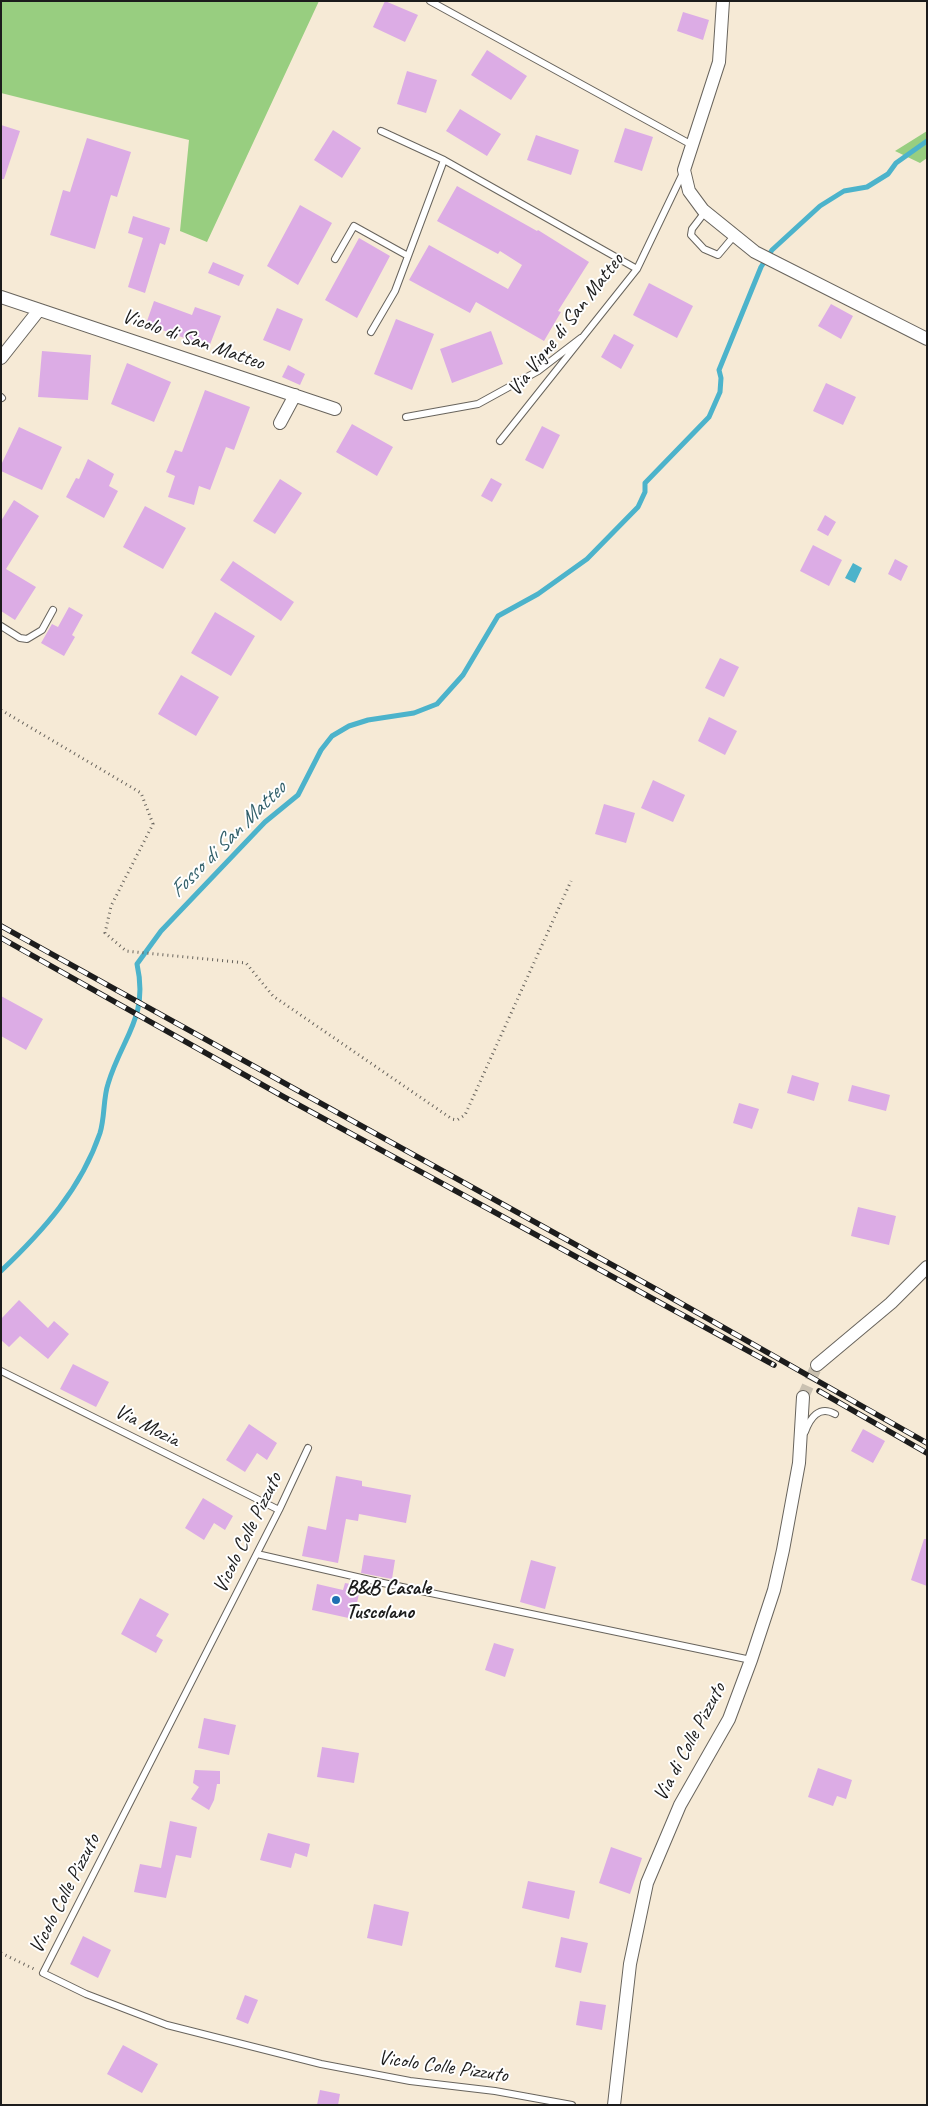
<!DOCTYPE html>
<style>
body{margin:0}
#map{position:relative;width:928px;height:2106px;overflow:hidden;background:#f6ead6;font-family:Caveat,sans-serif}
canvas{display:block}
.frame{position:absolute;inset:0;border:2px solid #1c1c1c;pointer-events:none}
</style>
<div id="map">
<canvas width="928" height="2106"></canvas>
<div class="frame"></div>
</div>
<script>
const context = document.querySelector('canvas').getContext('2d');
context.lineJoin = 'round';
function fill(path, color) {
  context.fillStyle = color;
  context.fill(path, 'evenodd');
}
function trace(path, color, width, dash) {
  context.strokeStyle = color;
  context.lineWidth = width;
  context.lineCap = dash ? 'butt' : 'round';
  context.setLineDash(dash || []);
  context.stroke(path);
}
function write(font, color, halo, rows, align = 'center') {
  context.font = font + ' Caveat,sans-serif';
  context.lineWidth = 4;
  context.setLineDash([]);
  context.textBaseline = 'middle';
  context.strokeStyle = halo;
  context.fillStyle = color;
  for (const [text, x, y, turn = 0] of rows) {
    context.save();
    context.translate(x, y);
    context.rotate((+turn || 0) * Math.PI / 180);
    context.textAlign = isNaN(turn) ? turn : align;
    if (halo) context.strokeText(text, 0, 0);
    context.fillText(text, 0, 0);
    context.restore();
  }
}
fill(new Path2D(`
 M1 1H319L207 242 180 231 189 140 1 93Z
 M927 131V158L920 163 895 151Z`), '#98ce80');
fill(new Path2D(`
 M853 563 862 568 855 583 845 578Z`), '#4cb3cb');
trace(new Path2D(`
 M1 1271C43 1231 81 1189 100 1133 105 1117 103 1099 108 1084 122 1037 149 1018 137 964L161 931 265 822 298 795 321 750 332 736 349 726 368 720 414 713 437 704 463 675 498 616 538 594 587 559 638 507 645 492V483L709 417 720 392 721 378 719 370 761 267 772 250 820 206 844 191 867 187 888 174 896 163 927 141`), '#4cb3cb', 5);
fill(new Path2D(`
 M385 1 418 15 405 42 373 27Z
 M683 12 709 20 703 40 677 31Z
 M487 50 527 76 511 100 471 75Z
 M407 71 437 80 426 113 397 104Z
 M460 109 501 134 487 156 446 131Z
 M1 125 20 131 4 179H1Z
 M625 128 653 137 642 171 614 162Z
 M333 130 361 148 342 178 314 160Z
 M536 135 579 150 571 175 527 160Z
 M87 138 131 152 117 197 111 195 95 249 50 235 63 190 70 192Z
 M457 186 537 231 538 230 589 262 558 311 561 312 544 341 476 302 470 313 409 280 429 245 508 289 522 265 500 251 498 254 437 221Z
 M300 205 332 223 298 285 267 266Z
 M133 216 170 228 165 245 160 243 145 293 128 287 143 238 128 233Z
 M359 238 390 256 357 318 325 300Z
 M213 262 244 275 239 286 208 273Z
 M649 283 693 306 677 338 633 315Z
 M154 301 192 315 195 307 221 316 209 347 146 324Z
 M831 304 853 316 841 339 818 326Z
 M277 308 303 319 290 351 263 340Z
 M396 319 434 334 412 390 374 374Z
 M491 331 503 364 452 383 440 349Z
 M614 334 634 345 621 369 601 357Z
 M42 351 91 355 88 400 38 397Z
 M127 363 171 382 154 422 111 404Z
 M288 365 305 374 300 385 282 377Z
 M826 383 856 397 843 425 813 411Z
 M205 390 250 407 234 450 226 447 210 490 199 486 194 505 168 497 175 476 166 472 175 450 182 452Z
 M352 424 393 447 377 476 336 452Z
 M542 426 560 435 543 469 525 460Z
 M19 427 62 447 42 490 1 471V465Z
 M88 459 114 474 109 486 118 491 104 518 66 497 76 478 79 479Z
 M491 478 502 484 492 502 481 496Z
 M280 479 302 493 275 534 253 521Z
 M14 500 39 516 6 569 36 587 15 620 1 611V521Z
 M145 506 186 528 163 569 123 547Z
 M825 515 836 522 828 536 817 530Z
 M813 545 842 560 829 586 800 571Z
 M895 559 908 566 901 581 888 574Z
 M233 561 294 602 281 621 220 580Z
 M69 607 83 615 72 635 75 637 64 656 41 643 52 624 58 627Z
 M215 612 255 636 231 676 191 653Z
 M720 658 739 667 724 697 705 688Z
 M181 675 219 697 196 736 158 714Z
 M709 717 737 731 725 755 698 741Z
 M653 780 685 795 673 822 641 808Z
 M604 804 635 813 626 843 595 834Z
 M1 996 43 1019 26 1050 1 1036Z
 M792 1075 819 1083 814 1101 787 1093Z
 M852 1085 890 1095 886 1111 848 1101Z
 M739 1103 759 1109 752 1129 733 1123Z
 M858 1207 896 1216 889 1245 851 1236Z
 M19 1300 48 1328 54 1321 69 1334 48 1359 20 1336 9 1347 1 1340V1319Z
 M73 1364 109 1382 96 1407 60 1389Z
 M249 1424 277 1443 267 1460 257 1453 245 1472 226 1460Z
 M863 1429 885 1441 873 1463 851 1451Z
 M336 1476 362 1481V1486L411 1495 406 1523 359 1514 358 1521 346 1519 338 1563 302 1556 308 1526 326 1530Z
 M203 1498 233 1516 225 1530 214 1523 204 1540 185 1528Z
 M924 1539H927V1586L911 1580Z
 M364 1555 395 1560 392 1579 361 1573Z
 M531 1560 556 1567 545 1609 520 1602Z
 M345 1583 361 1586 353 1619 312 1610 317 1584 343 1590Z
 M140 1598 169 1614 156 1636 163 1640 156 1653 121 1634Z
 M494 1643 514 1649 505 1677 485 1670Z
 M204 1718 236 1725 229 1755 198 1748Z
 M322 1747 359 1753 354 1783 317 1777Z
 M818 1768 852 1780 846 1799 837 1796 833 1806 808 1797Z
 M195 1770 220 1771V1784H217L214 1800 209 1810 191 1799 199 1787 193 1783Z
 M170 1821 197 1827 191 1858 176 1855 166 1898 134 1892 140 1864 161 1868Z
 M268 1833 310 1844 307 1857 295 1853 291 1868 260 1860Z
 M611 1847 642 1858 630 1894 599 1883Z
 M528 1881 575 1891 569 1919 522 1908Z
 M374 1904 409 1912 402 1946 367 1938Z
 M83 1936 111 1950 98 1978 70 1964Z
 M561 1937 588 1943 581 1973 555 1967Z
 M245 1995 258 2000 248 2024 236 2019Z
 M580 2001 606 2005 602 2030 576 2025Z
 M123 2045 158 2064 142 2093 107 2074Z
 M320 2090 340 2094 338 2105H317Z`), '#dcace5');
trace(new Path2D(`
 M803 1397 817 1365`), '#cac1b1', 12, [12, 6]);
const service = new Path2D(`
 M430 1 692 145
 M381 131 444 160
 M705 212 692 229 691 235 704 249 718 255 734 236
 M335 259 354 226 408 256
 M371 332 395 291 444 160 637 269
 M1 397 2 398
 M406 417 478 404 538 371 581 338
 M500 441 637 269 683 173
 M1 626 20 638 27 639 42 630 53 610
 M1 1371 279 1510
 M805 1432C810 1418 819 1405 835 1414
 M308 1448 279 1510 43 1973 86 1994 167 2025 321 2064 410 2081 495 2091 572 2105
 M257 1554 383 1583 751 1660
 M376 1591 378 1582`);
const minor = new Path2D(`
 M723 1 719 62 684 170 689 191 703 210 755 252 927 339
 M1 297 335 409
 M1 358 39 310
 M280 423 295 395
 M817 1365 891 1303 927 1267
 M614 2105 630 1964 647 1883 680 1805 729 1719 751 1660 774 1590 783 1550 799 1463 803 1397`);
trace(service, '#68645d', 8);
trace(minor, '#68645d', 14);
trace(new Path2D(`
 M1 710 141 793 153 824 111 906 105 933 126 951 246 963 273 996 452 1119 457 1120 465 1115 571 881
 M1 1953 34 1969`), '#68645d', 3, [1, 4]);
trace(service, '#fff', 6);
trace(minor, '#fff', 12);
const rail = new Path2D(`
 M1 926 661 1292 927 1443
 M1 938 284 1097 774 1365
 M819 1391 927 1453`);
trace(rail, '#1c1c1c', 5.5);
trace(rail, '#fff', 4, [11]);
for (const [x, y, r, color] of [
 [336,1600,5,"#1f6fb2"]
]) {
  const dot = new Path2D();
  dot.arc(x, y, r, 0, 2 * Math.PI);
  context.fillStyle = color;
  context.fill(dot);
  trace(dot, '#fff', 2);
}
write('21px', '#1c1c1c', '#fff', [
 ["Via Vigne di San Matteo",566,325,-52],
 ["Vicolo di San Matteo",193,340,19],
 ["Via Mozia",147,1426,27],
 ["Vicolo Colle Pizzuto",248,1533,-64],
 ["Via di Colle Pizzuto",690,1742,-62],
 ["Vicolo Colle Pizzuto",65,1894,-63],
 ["Vicolo Colle Pizzuto",443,2067,8]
]);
write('bold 21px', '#1c1c1c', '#fff', [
 ["B&B Casale",346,1588],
 ["Tuscolano",346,1612]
], 'left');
write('italic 22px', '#32606b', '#fff', [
 ["Fosso di San Matteo",228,840,-45]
]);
</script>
